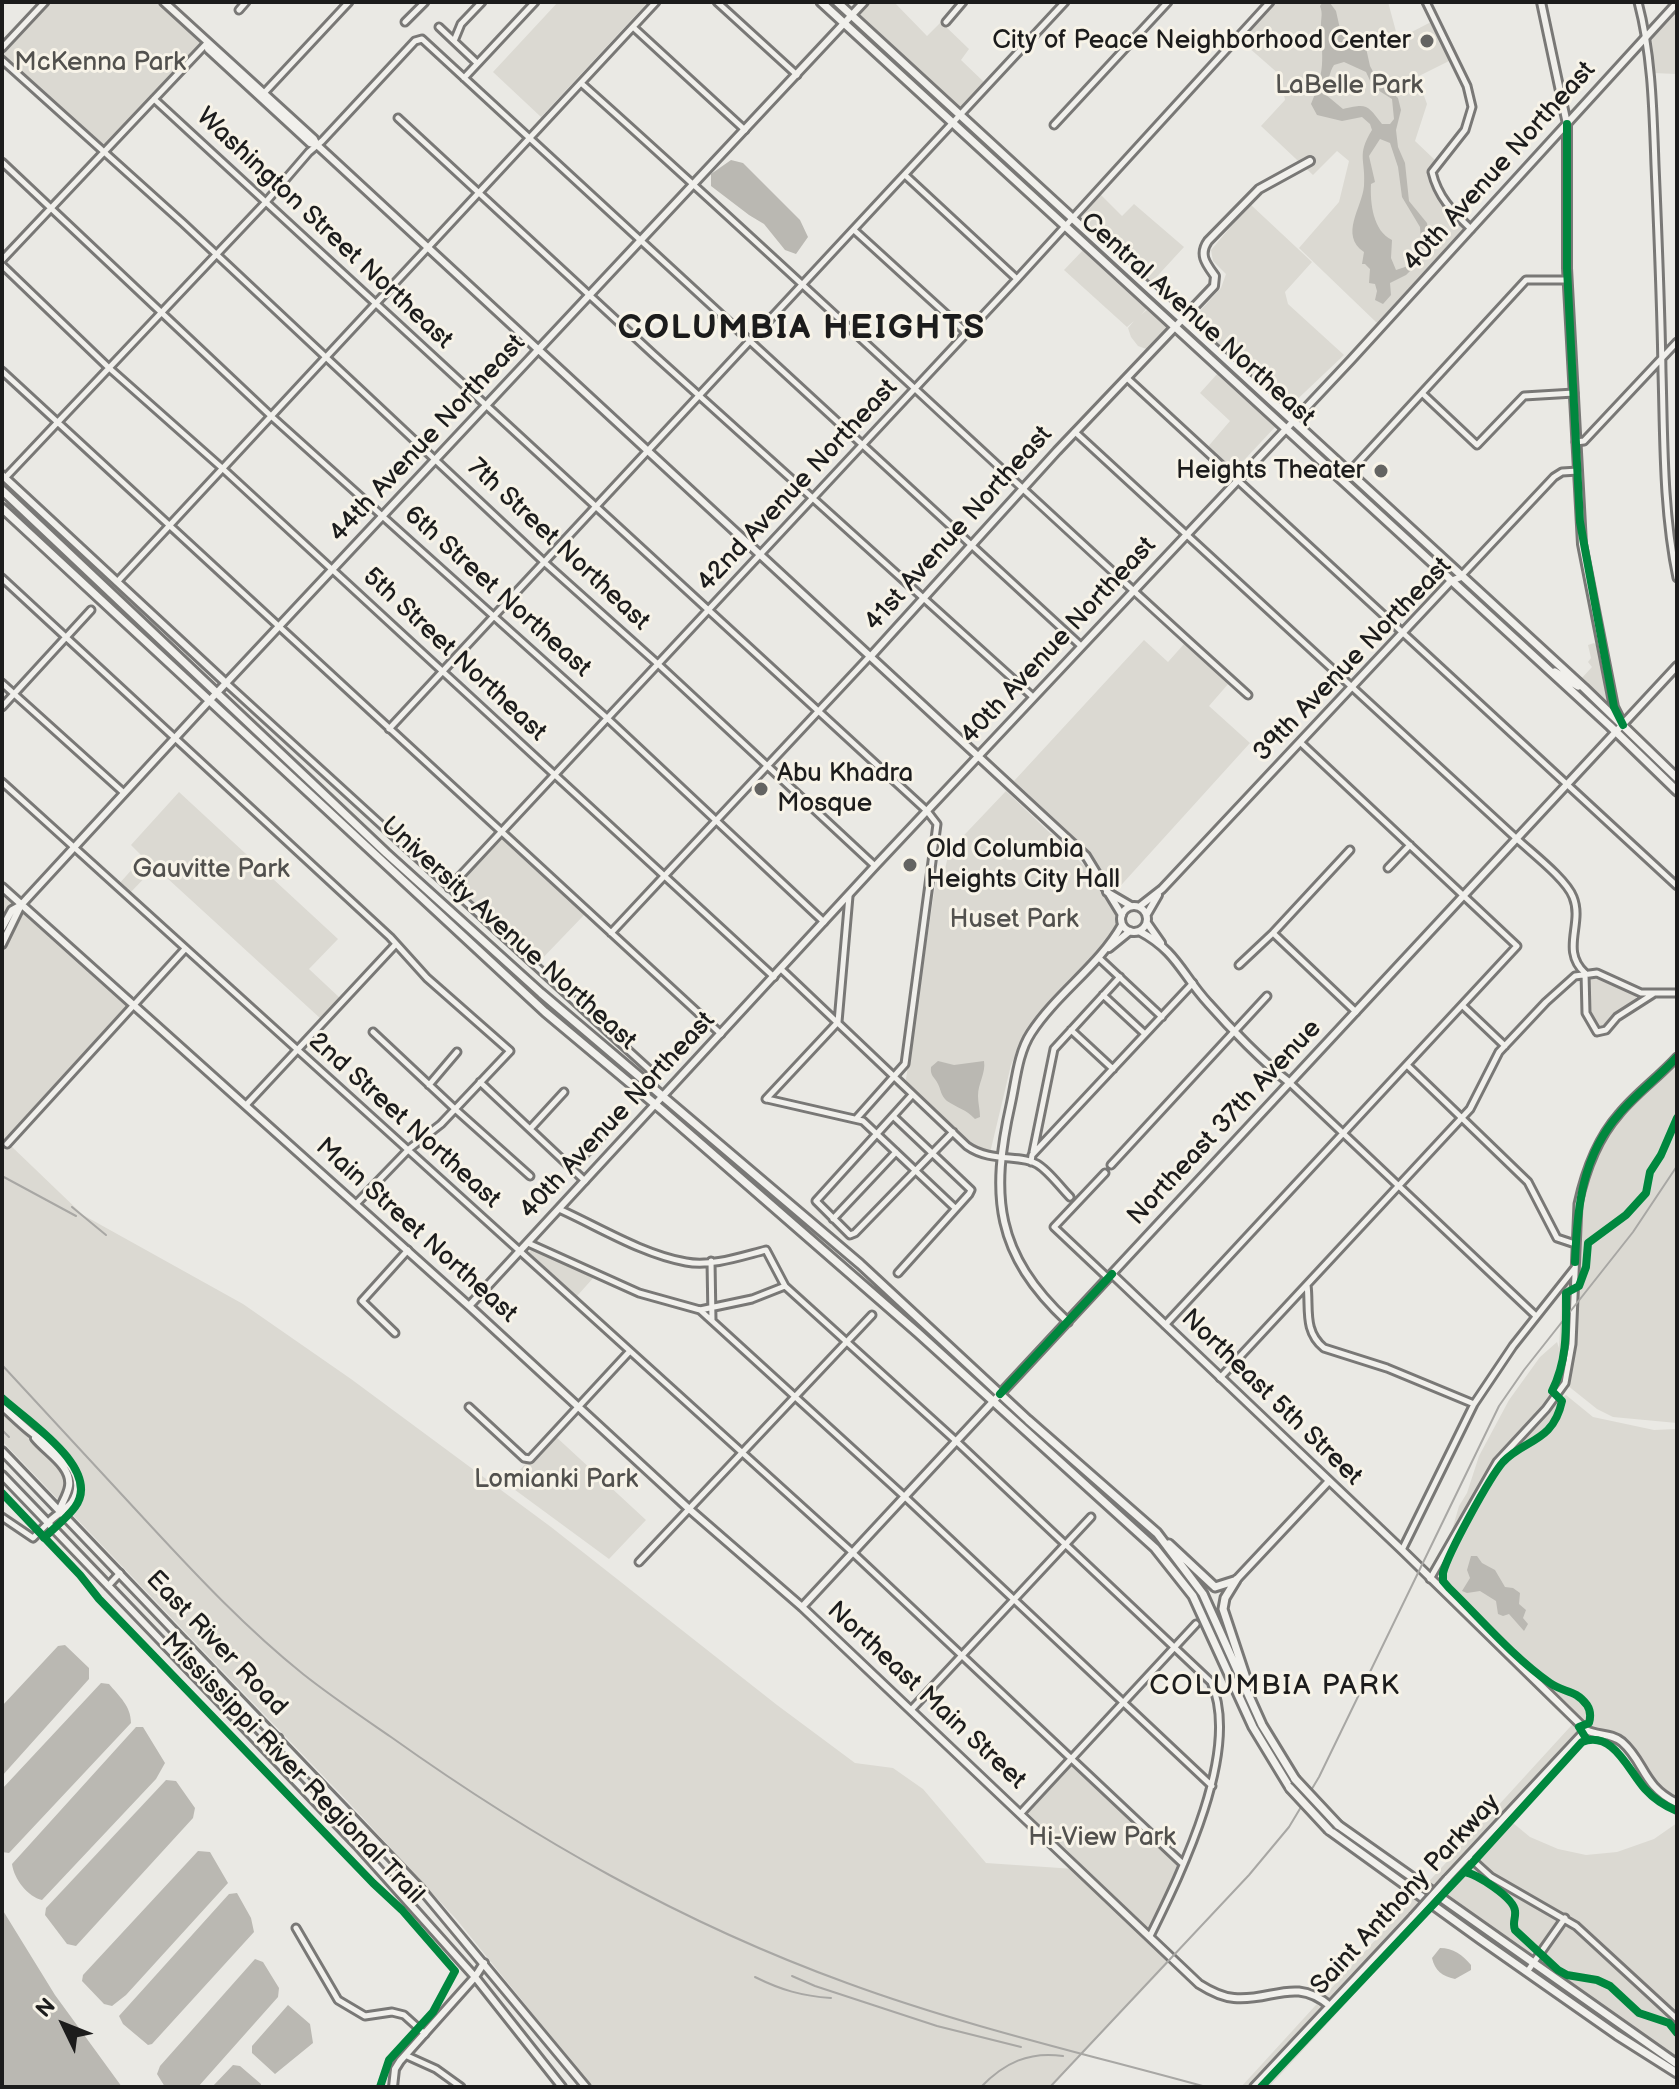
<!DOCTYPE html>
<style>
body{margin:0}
#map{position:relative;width:1679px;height:2089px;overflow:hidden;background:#eae9e4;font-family:"Balsamiq Sans",sans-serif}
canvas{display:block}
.frame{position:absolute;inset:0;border:4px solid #1c1c1c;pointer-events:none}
.north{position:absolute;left:24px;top:1985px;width:80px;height:80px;-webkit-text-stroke:6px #f7f3e8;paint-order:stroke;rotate:313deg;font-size:22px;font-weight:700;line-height:32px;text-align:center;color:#1c1c1c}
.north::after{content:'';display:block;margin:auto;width:28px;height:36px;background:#1c1c1c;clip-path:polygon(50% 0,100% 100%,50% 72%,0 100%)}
</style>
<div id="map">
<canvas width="1679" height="2089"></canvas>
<div class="frame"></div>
<div class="north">N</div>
</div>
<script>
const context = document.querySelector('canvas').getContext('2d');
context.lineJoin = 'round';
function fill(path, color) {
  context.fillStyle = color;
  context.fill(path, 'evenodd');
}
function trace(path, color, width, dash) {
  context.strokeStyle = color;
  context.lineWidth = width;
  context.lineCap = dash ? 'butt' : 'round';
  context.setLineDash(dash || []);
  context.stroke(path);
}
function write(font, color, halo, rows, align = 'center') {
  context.font = font + ' "Balsamiq Sans",sans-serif';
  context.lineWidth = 6;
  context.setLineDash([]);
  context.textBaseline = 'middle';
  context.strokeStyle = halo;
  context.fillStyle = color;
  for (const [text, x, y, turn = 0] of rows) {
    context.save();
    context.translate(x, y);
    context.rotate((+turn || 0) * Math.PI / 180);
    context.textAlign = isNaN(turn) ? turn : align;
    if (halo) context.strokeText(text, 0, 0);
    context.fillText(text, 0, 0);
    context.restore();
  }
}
fill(new Path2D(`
 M47 2H164L206 40 103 148 2 57V51Z
 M558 2H648L541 117 493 72Z
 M870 2H894L927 36 941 22 969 49 961 60 986 84 961 111 958 110 859 19 861 12Z
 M1275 2H1388L1398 39 1431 22 1451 60 1417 77 1427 104 1415 141 1435 160 1430 172 1433 192 1465 227 1377 323 1299 248 1339 202 1349 161 1337 151 1313 175 1261 126 1285 100 1280 75 1240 40Z
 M1677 9V74L1653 73 1652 36Z
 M1099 193 1122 216 1134 204 1184 247 1150 284 1080 220Z
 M1250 204 1312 262 1285 292 1288 304 1344 355 1286 410 1232 361 1196 323 1198 313 1221 288 1226 274 1213 261 1211 250Z
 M1085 248 1148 307 1141 315 1150 307 1168 323 1169 328 1149 350 1138 346 1131 337 1128 328 1134 321 1127 327 1064 270Z
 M1218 373 1276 426 1233 472 1206 449 1230 421 1200 393Z
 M1144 640 1168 662 1184 644 1229 683 1209 706 1250 743 1114 893 1090 852 1014 781Z
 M1594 643 1596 645 1610 707 1589 685 1580 680 1592 667 1588 662 1591 658 1588 645Z
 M1006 791 1093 874 1120 916 1116 930 1105 946 1039 1014 1022 1039 1011 1065 990 1153 964 1141 907 1084 906 1079 936 880 943 879 949 851Z
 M179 792 338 939 309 969 341 999 321 1019 155 867 129 894 118 885 143 857 131 845Z
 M500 837 585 914 536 965 453 888Z
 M2 890 127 1005 34 1107 9 1144 83 1215 243 1304 351 1379 551 1527 777 1705 855 1763 893 1768 923 1789 986 1863 1075 1869 1171 1960 1051 2087H592L457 1920 351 1805 2 1441Z
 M1592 975 1603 977 1617 987 1636 995V999L1601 1028H1597L1590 1016 1588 1004V983Z
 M1677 1061V1423L1613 1417 1597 1409 1567 1385 1542 1407 1566 1395 1593 1417 1654 1430 1677 1429V1800L1659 1788 1649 1778 1628 1743 1605 1730 1583 1745 1513 1823 1530 1837 1558 1849 1586 1855 1617 1852 1654 1839 1677 1823V2058L1444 1897 1269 2087H1241L1580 1716 1442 1586 1438 1579 1459 1506 1467 1493 1479 1456 1509 1400 1540 1357 1557 1342 1559 1348 1562 1288 1579 1264 1581 1210 1592 1163 1606 1136 1630 1106Z
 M533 1248 595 1276 577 1296 529 1252Z
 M553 1434 646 1520 609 1559 507 1484Z
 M1072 1763 1178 1865 1150 1930 1027 1812Z`), '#dbd9d2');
fill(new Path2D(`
 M1323 2 1330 3 1336 11 1340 29 1364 39 1370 66 1377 79 1398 98 1401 110 1396 130 1398 147 1405 163 1409 201 1427 223 1429 235 1418 263 1406 275 1390 283 1391 295 1383 304 1375 300 1377 291 1375 284 1369 283 1370 269 1365 264H1362L1364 252C1339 235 1362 208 1364 186 1366 159 1356 156 1372 130L1370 124 1362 117 1342 121 1317 115 1311 104C1326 69 1322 61 1321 25 1321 17 1323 14 1320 6ZM1344 62 1366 72 1373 87 1392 99 1394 119 1390 124H1382C1367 105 1368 103 1343 109L1325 94 1323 86C1330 81 1329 72 1334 65ZM1380 139 1390 143 1398 167 1402 197 1420 227 1421 241 1411 265 1396 270 1391 258 1392 240C1373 231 1370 203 1371 184L1375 182 1369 156Z
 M731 160 743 163 800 220 808 237 796 254 785 250 764 224 749 215 711 186V174Z
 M938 1061 954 1065 984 1061C986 1073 978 1083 978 1096 978 1103 980 1110 980 1117L975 1119C966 1109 957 1108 947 1101 941 1096 941 1090 938 1084 934 1076 930 1076 931 1067Z
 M1471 1556H1477L1482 1563 1495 1570 1505 1587 1513 1588 1520 1593 1519 1604 1526 1610 1523 1618 1528 1624 1524 1631 1509 1614 1503 1616 1498 1614 1496 1601 1480 1591 1467 1593 1462 1591 1470 1578 1467 1570Z
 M65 1645 89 1668V1679L2 1776V1706L58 1646Z
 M101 1683 109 1684C119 1696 131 1706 131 1723L9 1853 2 1852V1789Z
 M136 1727H143L165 1763 156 1779 42 1900C28 1897 14 1879 12 1864Z
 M166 1780 176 1781 195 1808 193 1818 76 1946 67 1944 45 1915 46 1908Z
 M198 1851 210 1852 228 1883 126 1995 112 2006 104 2004 82 1981 83 1975Z
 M237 1893 251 1918 254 1932 152 2044 148 2045 123 2024 119 2016 229 1894Z
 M2 1909 55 1995 122 2087H2Z
 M1440 1948C1453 1948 1463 1955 1471 1965V1970L1455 1979C1442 1976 1435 1971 1432 1958Z
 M255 1959 263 1962 279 1988 278 1997 198 2087H165L157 2074 160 2066Z
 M288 2005 310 2024 313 2043 275 2074 252 2053V2046Z
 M233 2065 240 2066 261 2084V2087H212Z`), '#bab8b2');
const minor = new Path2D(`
 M717 2 797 75
 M1426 2 1467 86 1472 107 1465 130 1432 172C1438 197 1452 211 1471 229
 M1638 2C1652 55 1653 110 1655 165 1658 234 1661 303 1662 372 1664 441 1663 510 1677 578
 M239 10 246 2
 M405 22 425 2
 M946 22 963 2
 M439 27 477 63
 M633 27 745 130
 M454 41 461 24 482 2
 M2 48 45 2
 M2 60 183 223 544 562 659 665 875 866
 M464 78 535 2
 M581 83C806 284 1024 493 1248 695
 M265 92 349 2
 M154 99C410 338 670 573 927 811L937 824 905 1064 856 1119
 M398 118 653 354 1033 697
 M1054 125 1168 2
 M2 162 271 416 608 719 824 922
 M905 175 1017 279
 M854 230 967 333
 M2 260 207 43
 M2 265 108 367 222 468 774 977
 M2 371 721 1034
 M1128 379 1677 886
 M1423 394 1477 445 1524 396 1574 393
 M1075 432 1517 839C1532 853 1566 879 1573 897 1584 924 1560 950 1585 973L1586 1013 1597 1032 1606 1030 1617 1017 1653 994
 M1576 442 1584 441 1677 342
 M5 478 265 203 309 152 322 141 415 41 422 39 1081 646
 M1342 480 1526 280H1567
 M1461 576 1554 477 1562 472 1578 471
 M2 578 390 937 427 978 510 1051 441 1124 409 1149 356 1204
 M117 582 656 2
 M2 683 124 793
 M226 683 652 1072
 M2 707 91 610
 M389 729 1065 2
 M2 782 853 1553 1182 1863
 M1388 868 1410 845
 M449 888 1017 279 1270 2
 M611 933 870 656
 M1273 933 1356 1012
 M1099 958 1162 1017
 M1239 965 1273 933 1350 850
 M781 969 967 1146C991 1163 1020 1154 1037 1164 1049 1171 1060 1187 1070 1197
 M1103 995 1145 1034
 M1463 1006 1505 1046
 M1071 1030 1113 1069
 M373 1032 455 1109 530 1176
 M1408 1066 1528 1182 1557 1238 1575 1244
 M480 1082 585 1181
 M1290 1083 1536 1316
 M429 1085 457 1052
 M912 1095 816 1201 850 1235 855 1233 953 1132
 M766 1099 838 1022 849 896
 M767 1099 863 1121 955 1208
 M246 1105 396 944
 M893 1116 971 1190 969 1194 898 1273
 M530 1129 564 1092
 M7 1144 185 949
 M1033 1152 1054 1049 1120 977
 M1031 1162 1032 1155 1193 983
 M1111 1165 1267 996
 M571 1168 601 1138
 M1105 1173 1054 1227 1108 1278
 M559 1209C599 1227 642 1254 686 1262 711 1267 742 1256 766 1250L785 1286 956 1441 1211 1682C1242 1750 1181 1873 1150 1936
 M833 1219 896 1152
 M528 1243 639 1293 700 1310 752 1299 785 1286
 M711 1261 712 1320
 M1307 1285C1310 1308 1303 1331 1324 1348L1387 1368 1474 1404
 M700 1310 905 1497 1212 1786
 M1165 1325 1517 946 1301 743
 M395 1333 362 1301 408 1250
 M1220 1378 1470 1109 1499 1052 1546 1002 1575 976 1597 973 1641 993H1677
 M469 1407 524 1458 530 1459 630 1351
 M2 1517 33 1538 48 1523
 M1402 1550 1474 1404 1513 1346 1574 1269
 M639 1562 872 1315
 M1430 1579 1497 1462 1546 1409 1565 1383 1572 1344 1578 1204C1585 1172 1597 1139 1619 1114 1636 1093 1659 1077 1677 1057
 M108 1586 120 1573
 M911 1710 1091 1517
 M264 1748 279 1738
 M1021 1813 1196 1624
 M1469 1857 1491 1877 1576 1926 1677 2019
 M296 1928 338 2000 365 2016 392 2012 404 2015 425 2034
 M1527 1972 1565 1918
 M405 2055 436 2069 461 2087`);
const tertiary = new Path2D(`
 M164 2 314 139 317 145 1086 856 1122 915
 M1541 2 1567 124V268L1582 544 1614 707 1622 723
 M207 43 208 49 310 143 317 145
 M2 475 226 683
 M871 656 1057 451 1214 286 1215 276C1207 265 1198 255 1208 241L1259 189 1310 161
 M2 887 469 1306 688 1508 802 1607 1199 1984C1210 1991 1221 1997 1234 1998 1271 2002 1295 1976 1330 2006
 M1107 892 1131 906
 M1121 919a13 13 0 1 1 26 0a13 13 0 1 1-26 0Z
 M1139 907 1162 889 1451 581 1461 577
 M1147 914 1158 895
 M1147 923 1161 943
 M2 928 12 910 21 905 210 700 864 2
 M1139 931C1177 951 1182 975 1208 1003 1230 1028 1264 1063 1290 1083
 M2 944 21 905
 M1109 948 1130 931
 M1112 1274 1402 1550 1586 1730
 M469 1306 875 866 1351 360 1677 3
 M1068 1322C995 1254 990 1196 1011 1103 1016 1080 1018 1053 1031 1033 1057 993 1099 966 1122 925
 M2 1406C12 1415 21 1424 31 1432 51 1448 92 1471 72 1502 66 1510 55 1515 48 1523
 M35 1438C46 1452 72 1466 69 1486 68 1494 62 1503 59 1511
 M2 1451 421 1889 586 2087
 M2 1475 357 1845 475 1977 562 2087
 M1236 1580 1329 1481
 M802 1607 1677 666
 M1586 1730C1598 1736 1611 1733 1622 1742 1645 1762 1642 1786 1677 1803
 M1447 1879 1586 1730
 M393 2087 395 2069 400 2061 475 1977 484 1963
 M1254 2087 1413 1917`);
const primary = new Path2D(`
 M821 2 1610 726 1677 791
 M837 2 1584 688 1677 778
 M2 490 386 853 541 993 860 1264 1028 1420 1157 1533 1203 1594 1262 1725 1295 1779
 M2 508 545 1012 662 1110 918 1333 1155 1548 1193 1596 1253 1727 1290 1788
 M1555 672 1578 686
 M1169 1544 1215 1587 1234 1581
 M1236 1580 1225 1598 1223 1609 1248 1684
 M1338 1825 1677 2064
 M1329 1830 1480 1939 1617 2035 1677 2073`);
trace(minor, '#797876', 11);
trace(tertiary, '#797876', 12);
trace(primary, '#797876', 13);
trace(minor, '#f1f0ec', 5);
trace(tertiary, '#f1f0ec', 6);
trace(primary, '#f1f0ec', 7);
trace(new Path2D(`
 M2 1176 76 1216
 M72 1207 106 1235
 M2 1365C51 1418 100 1471 149 1524 198 1577 247 1629 303 1674 332 1697 362 1717 391 1737 534 1839 682 1923 847 1983 964 2026 1086 2054 1206 2087
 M2 1430 9 1437
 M792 1976 815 1986 937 2026 1021 2047
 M755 1977C781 1990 802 1996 831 1998
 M981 2087C1004 2063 1029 2051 1063 2056
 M1050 2087 1249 1875 1289 1827 1319 1777 1499 1406 1524 1370 1633 1232 1677 1166`), '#a8a7a4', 2);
const tertiaryBridge = new Path2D(`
 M1413 1917 1447 1879`);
const primaryBridge = new Path2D(`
 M1295 1779 1338 1825
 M1290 1788 1329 1830`);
trace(tertiaryBridge, '#797876', 12, []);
trace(primaryBridge, '#797876', 13, []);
trace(tertiaryBridge, '#f1f0ec', 6);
trace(primaryBridge, '#f1f0ec', 7);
trace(new Path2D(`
 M1567 124V268L1580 522 1614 707 1623 725
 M1575 1262C1577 1208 1582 1155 1620 1113 1637 1093 1659 1077 1677 1057
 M1000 1394 1112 1274
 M2 1398C26 1420 103 1469 75 1507 67 1518 54 1528 44 1538
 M2 1493 80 1575 99 1599 373 1883 402 1910 455 1971 433 2012 389 2060 380 2087
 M1587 1740 1579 1727 1589 1723C1591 1716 1591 1711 1587 1705 1575 1689 1564 1693 1550 1683 1513 1657 1481 1619 1449 1588L1443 1581V1573C1448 1553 1490 1477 1503 1462 1524 1439 1553 1443 1562 1401L1552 1391C1568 1359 1566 1328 1566 1293L1579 1286 1586 1267 1588 1243 1626 1215 1646 1193 1650 1172 1661 1155 1677 1118
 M1464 1872C1476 1873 1514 1898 1515 1911 1516 1919 1512 1922 1515 1930L1558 1970 1567 1975 1597 1980 1610 1986 1639 2013 1669 2023 1677 2033
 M1261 2087 1464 1872 1582 1742C1613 1730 1628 1770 1645 1789 1654 1799 1665 1806 1677 1811`), '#00873e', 8);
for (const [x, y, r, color] of [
 [1427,41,8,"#646462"],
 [1381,471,8,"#646462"],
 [761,789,8,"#646462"],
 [910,865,8,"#646462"]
]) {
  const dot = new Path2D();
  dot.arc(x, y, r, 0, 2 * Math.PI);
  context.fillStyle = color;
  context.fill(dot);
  trace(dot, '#f7f3e8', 3);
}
write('26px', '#1c1c1c', '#f7f3e8', [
 ["City of Peace Neighborhood Center",1411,41],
 ["Heights Theater",1365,471],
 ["Abu Khadra",777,774,"left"],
 ["Mosque",777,804,"left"],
 ["Old Columbia",926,850,"left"],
 ["Heights City Hall",926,880,"left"]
], 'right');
write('26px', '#52514e', '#f7f3e8', [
 ["McKenna Park",100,63],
 ["LaBelle Park",1349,86],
 ["Gauvitte Park",211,870],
 ["Huset Park",1014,920],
 ["Lomianki Park",556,1480],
 ["Hi-View Park",1102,1838]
]);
write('26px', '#1c1c1c', '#f7f3e8', [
 ["40th Avenue Northeast",1500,167,-48],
 ["Washington Street Northeast",324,229,43],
 ["Central Avenue Northeast",1197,320,42],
 ["44th Avenue Northeast",428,439,-47],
 ["42nd Avenue Northeast",798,486,-47],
 ["41st Avenue Northeast",959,529,-48],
 ["7th Street Northeast",558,545,43],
 ["6th Street Northeast",497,592,42],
 ["40th Avenue Northeast",1059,641,-47],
 ["5th Street Northeast",454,655,43],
 ["39th Avenue Northeast",1353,660,-46],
 ["University Avenue Northeast",508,934,42],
 ["40th Avenue Northeast",618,1116,-47],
 ["2nd Street Northeast",404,1121,42],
 ["Northeast 37th Avenue",1225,1123,-47],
 ["Main Street Northeast",416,1231,42],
 ["Northeast 5th Street",1271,1398,44],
 ["East River Road",216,1644,46],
 ["Northeast Main Street",926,1696,43],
 ["Mississippi River Regional Trail",292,1769,46],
 ["Saint Anthony Parkway",1406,1895,-47]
]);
context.letterSpacing = '2px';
write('28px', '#1c1c1c', '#f7f3e8', [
 ["COLUMBIA PARK",1275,1687]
]);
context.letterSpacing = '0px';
context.letterSpacing = '2px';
write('bold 34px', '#1c1c1c', '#f7f3e8', [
 ["COLUMBIA HEIGHTS",802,329]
]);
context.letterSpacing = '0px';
</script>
